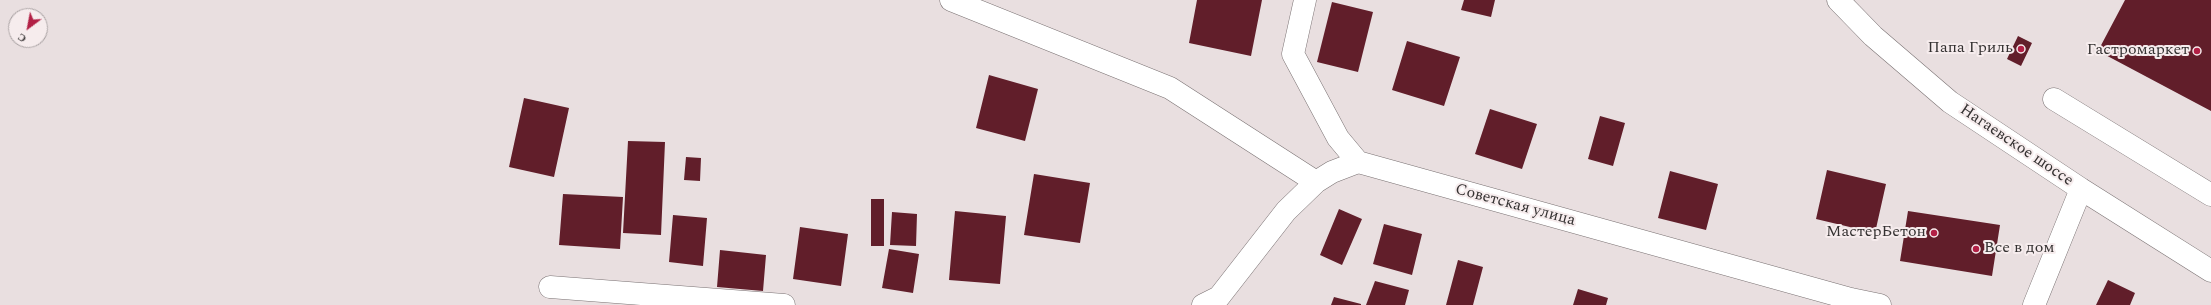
<!DOCTYPE html>
<meta charset="utf-8">
<style>
body{margin:0}
#map{position:relative;width:2211px;height:305px;overflow:hidden;background:#e9dfe0;font-family:Spectral,serif}
canvas{display:block}
.north{position:absolute;left:8px;top:8px;width:40px;height:40px;box-sizing:border-box;background:#f6eced;border:1px solid #a8a1a2;border-radius:50%;rotate:212deg;font-size:11px;font-weight:700;line-height:16px;text-align:center;color:#343131}
.north::after{content:'';display:block;margin:auto;width:14px;height:18px;background:#b22045;clip-path:polygon(50% 0,100% 100%,50% 72%,0 100%)}
</style>
<div id="map">
<canvas width="2211" height="305"></canvas>
<div class="north">С</div>
</div>
<script>
const context = document.querySelector('canvas').getContext('2d');
context.lineJoin = 'round';
function fill(path, color) {
  context.fillStyle = color;
  context.fill(path, 'evenodd');
}
function trace(path, color, width, dash) {
  context.strokeStyle = color;
  context.lineWidth = width;
  context.lineCap = dash ? 'butt' : 'round';
  context.setLineDash(dash || []);
  context.stroke(path);
}
function write(font, color, halo, rows, align = 'center') {
  context.font = font + ' Spectral,serif';
  context.lineWidth = 4;
  context.setLineDash([]);
  context.textBaseline = 'middle';
  context.strokeStyle = halo;
  context.fillStyle = color;
  for (const [text, x, y, turn = 0] of rows) {
    context.save();
    context.translate(x, y);
    context.rotate((+turn || 0) * Math.PI / 180);
    context.textAlign = isNaN(turn) ? turn : align;
    if (halo) context.strokeText(text, 0, 0);
    context.fillText(text, 0, 0);
    context.restore();
  }
}
fill(new Path2D(`
 M1197 0H1262L1251 56 1189 43Z
 M1464 0H1495L1491 17 1461 10Z
 M2125 0H2211V111L2098 51Z
 M1332 2 1373 12 1358 72 1317 62Z
 M2018 36 2032 43 2021 66 2007 59Z
 M1407 41 1460 57 1444 106 1392 90Z
 M989 75 1038 89 1025 141 976 128Z
 M524 98 569 108 554 177 509 167Z
 M1490 109 1537 124 1522 169 1475 154Z
 M1600 116 1625 123 1613 166 1588 159Z
 M628 141 665 142 661 235 623 233Z
 M686 157 701 158 700 181 684 180Z
 M1827 170 1886 184 1875 233 1816 219Z
 M1670 171 1718 184 1706 230 1658 218Z
 M1034 174 1090 183 1080 243 1024 235Z
 M563 194 623 197 620 249 559 245Z
 M871 199H884V246H871Z
 M1339 209 1362 219 1342 265 1320 255Z
 M955 211 1006 216 1000 284 949 280Z
 M1908 211 2000 225 1992 276 1900 261Z
 M892 212 917 214 916 246 890 245Z
 M673 215 707 218 703 266 669 262Z
 M1384 224 1422 234 1412 275 1373 264Z
 M800 227 848 234 841 286 793 279Z
 M889 249 919 254 913 293 882 288Z
 M720 250 766 255 763 291 717 287Z
 M1458 260 1483 267 1473 305H1446Z
 M2108 280 2135 293 2130 305H2096Z
 M1375 281 1409 290 1405 305H1366Z
 M1578 289 1608 298 1606 305H1573Z
 M1334 297 1361 304V305H1331Z`), '#611e2a');
const minor = new Path2D(`
 M951 0 1170 88 1316 182
 M1305 0 1293 54 1338 138 1358 162
 M1838 0 1873 36 1950 102 2081 189 2211 271
 M2054 99 2211 195
 M550 287 784 305
 M1203 305 1219 297 1286 211 1316 182 1332 172 1358 162 1851 299 1880 305
 M2034 305 2081 189`);
trace(minor, '#7a7273', 23);
trace(minor, '#fff', 22);
for (const [x, y, r, color] of [
 [2021,49,4,"#b22045"],
 [2197,51,4,"#b22045"],
 [1934,233,4,"#b22045"],
 [1976,249,4,"#b22045"]
]) {
  const dot = new Path2D();
  dot.arc(x, y, r, 0, 2 * Math.PI);
  context.fillStyle = color;
  context.fill(dot);
  trace(dot, '#f6eced', 1.5);
}
write('16px', '#343131', '#f6eced', [
 ["Папа Гриль",2013,49],
 ["Гастромаркет",2189,51],
 ["МастерБетон",1926,233],
 ["Все в дом",1984,249,"left"]
], 'right');
write('16px', '#343131', '#f6eced', [
 ["Нагаевское шоссе",2016,146,34],
 ["Советская улица",1515,206,15]
]);
</script>
